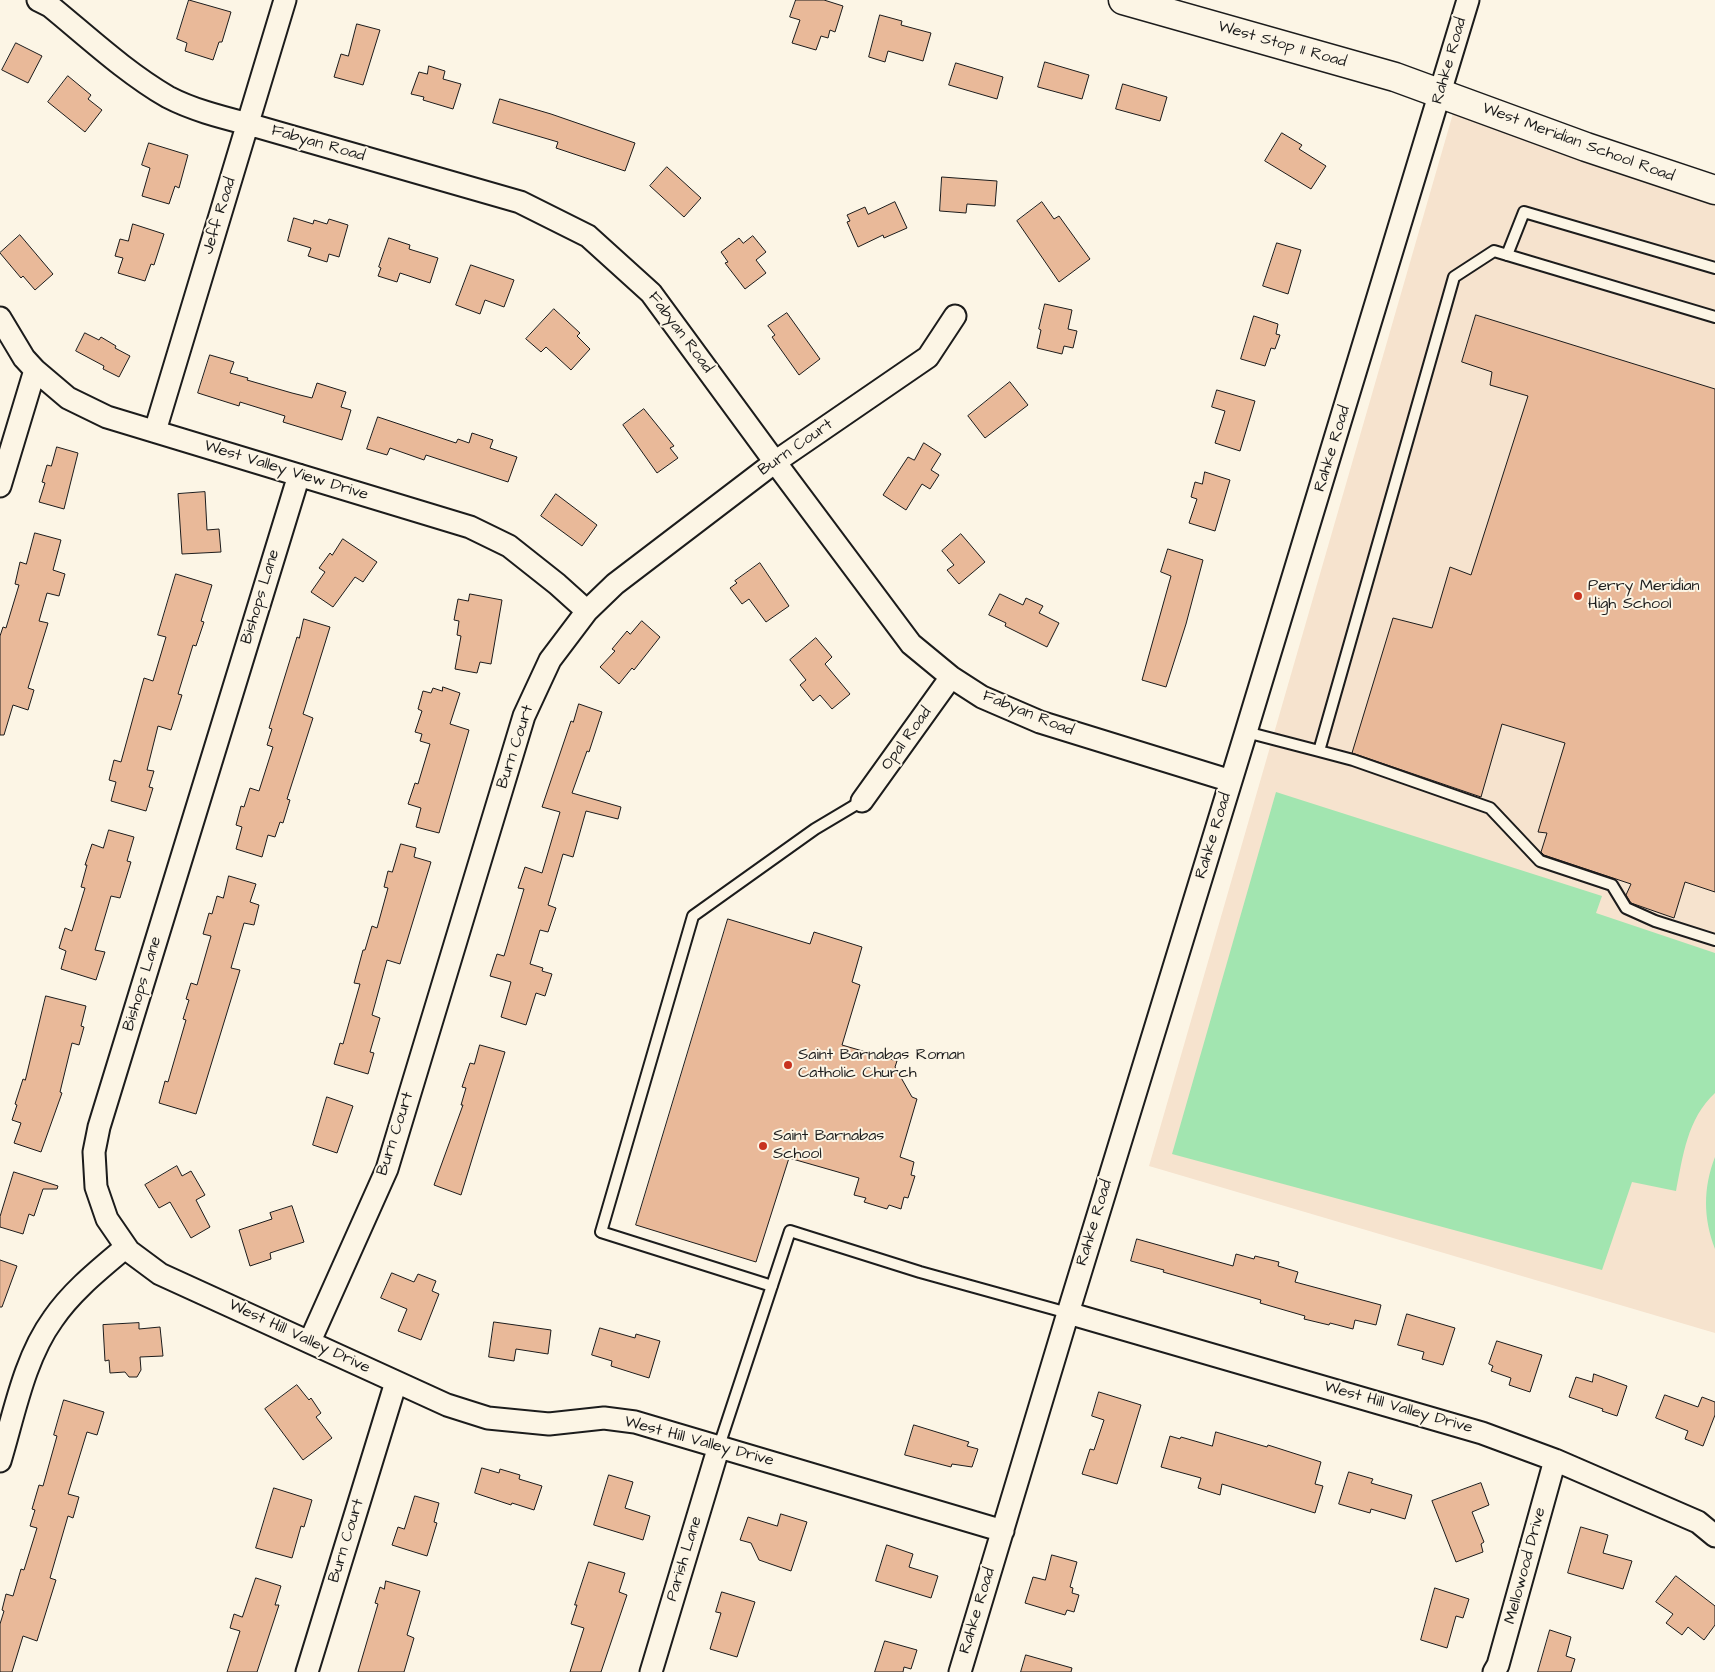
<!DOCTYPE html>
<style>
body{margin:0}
canvas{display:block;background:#fcf5e5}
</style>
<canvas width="1715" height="1672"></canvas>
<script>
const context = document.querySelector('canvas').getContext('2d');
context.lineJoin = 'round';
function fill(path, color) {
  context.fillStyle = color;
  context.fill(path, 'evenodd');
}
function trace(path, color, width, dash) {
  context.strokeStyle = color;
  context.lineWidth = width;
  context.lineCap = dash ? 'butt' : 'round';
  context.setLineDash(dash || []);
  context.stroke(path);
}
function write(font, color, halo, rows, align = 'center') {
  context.font = font + ' "Architects Daughter",sans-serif';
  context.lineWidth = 4;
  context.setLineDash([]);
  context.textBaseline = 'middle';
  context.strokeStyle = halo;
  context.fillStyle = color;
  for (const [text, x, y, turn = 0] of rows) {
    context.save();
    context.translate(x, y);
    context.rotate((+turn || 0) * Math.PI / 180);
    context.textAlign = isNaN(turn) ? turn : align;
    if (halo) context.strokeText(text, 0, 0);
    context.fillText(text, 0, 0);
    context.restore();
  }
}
fill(new Path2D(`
 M1454 110 1715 192V1333L1149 1166Z`), '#f6e3ce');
fill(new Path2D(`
 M1276 792 1602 896 1596 913 1715 953V1093C1687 1119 1683 1156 1676 1191L1632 1182 1602 1270 1172 1154Z
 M1715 1157V1249C1703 1218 1703 1188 1715 1157Z`), '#a2e5b0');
const building = new Path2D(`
 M189 0 231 12 222 42H219L213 60 185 51 187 43 177 39Z
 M796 0H824L843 6 835 32 830 30 828 38 821 36 816 50 792 43 800 20 790 17Z
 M880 15 902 21 901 25 931 33 923 61 888 51 885 62 869 57Z
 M357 24 380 30 363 85 334 77 341 54 348 56Z
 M16 43 42 56 28 83 2 70Z
 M1045 62 1089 75 1082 99 1038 87Z
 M956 63 1003 77 997 99 949 85Z
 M429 66 445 71 443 79 461 84 453 109 423 100 424 97 411 94 419 72 427 74Z
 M68 76 91 95 88 99 102 110 85 132 48 102Z
 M1123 84 1167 97 1160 121 1116 109Z
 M500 99 551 114 635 143 625 171 556 148 558 142 493 123Z
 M1282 133 1302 145 1299 149 1326 166 1311 189 1265 161Z
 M149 143 188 155 179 188 175 186 169 204 142 196 150 168 142 165Z
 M667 167 701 198 684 217 650 186Z
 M942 177 997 181 995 206 967 204 966 213 940 211Z
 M895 202 907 228 884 238 883 235 858 247 847 222 850 221 847 215 865 207 868 214Z
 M1042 202 1054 219 1059 216 1090 259 1059 282 1017 221Z
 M294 218 313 224 314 220 327 224 329 219 348 225 339 257 329 254 327 262 308 256 311 248 288 241Z
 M133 224 164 234 154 265 151 264 145 281 118 273 123 258 115 256 120 239 128 241Z
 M20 235 53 274 35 290 23 276 21 278 0 253Z
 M753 236 766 252 756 260 766 273 745 289 725 263 728 262 721 252 739 238 743 243Z
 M389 238 410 245 409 249 438 258 430 283 400 273 397 282 378 276 381 268 379 267Z
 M1277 243 1301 250 1288 294 1263 286Z
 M471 265 514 280 504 307 485 300 480 314 456 305Z
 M1045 304 1072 310 1068 329 1077 331 1073 348 1064 346 1062 354 1037 348 1041 330 1039 329Z
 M554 309 580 333 577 336 590 349 571 370 546 347 541 352 526 339Z
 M787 313 820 359 799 375 772 337 775 335 768 326Z
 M1476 315 1715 389V892L1685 882 1674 918 1631 903 1626 895 1631 884 1544 855 1541 852 1547 833 1538 832 1565 743 1502 724 1481 797 1352 753 1393 618 1432 628 1450 567 1471 575 1528 396 1490 385 1492 372 1462 362Z
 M1254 316 1278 324 1276 334 1280 335 1275 349 1271 348 1265 366 1241 359Z
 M85 333 99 340 101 337 116 346 115 348 130 356 119 377 103 369 104 366 76 351Z
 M210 355 234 362 230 373 248 378 247 380 292 393 312 398 317 383 346 392 341 407 351 410 342 440 283 422 285 416 240 402 239 406 198 393Z
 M1010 382 1028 405 985 438 968 416Z
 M1217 390 1255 401 1240 451 1215 443 1225 411 1212 407Z
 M644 409 674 446 670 448 678 458 657 473 623 425Z
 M378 417 456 443 458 439 469 443 472 433 493 440 490 448 517 457 508 482 426 455 424 460 390 448 387 455 367 449Z
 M924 443 941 454 931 470 939 475 930 489 922 484 906 510 883 495 908 457 914 460Z
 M57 447 78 453 64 509 39 502 45 483 42 482 47 465 51 466Z
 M1205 472 1230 480 1215 531 1189 523 1197 499 1191 497 1195 482 1202 484Z
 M205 492 207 530 219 529 221 552 182 554 178 494Z
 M556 494 597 525 582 546 541 516Z
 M35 533 61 540 53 570 65 574 59 596 47 593 39 621 48 623 28 688 34 690 28 710 13 705 4 735H0V636L3 627 6 628 19 585 15 584 20 562 26 564Z
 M961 534 985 562 959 584 947 570 954 565 942 551Z
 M343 539 377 562 363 582 355 577 333 607 311 592 325 572 319 568 330 553 332 555Z
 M1168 549 1203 560 1186 624 1166 687 1142 680 1171 576 1161 572Z
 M760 563 789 606 766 622 749 599 742 604 730 588 737 583 735 581Z
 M176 574 212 585 201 621 204 622 196 646 193 645 178 694 182 695 171 730 158 726 147 770 154 771 149 787 153 788 146 811 111 801 116 782 109 780 114 760 121 762 144 678 153 681 166 637 158 635Z
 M470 594 502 600 491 664 480 662 477 673 455 669 461 636 457 635 459 621 454 620 458 599 468 601Z
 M1000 594 1023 605 1026 598 1043 606 1039 613 1059 623 1047 647 1005 626 1006 623 989 615Z
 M304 619 330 627 303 714 313 718 287 799 290 800 283 823 280 822 275 837 268 835 262 857 236 849 242 827 236 825 241 806 244 807 250 788 259 791 273 747 267 745 272 729 269 728 297 637 299 638Z
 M642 621 660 637 634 670 632 668 619 684 600 667 615 651 612 649 627 631 630 634Z
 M816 638 832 657 825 664 850 694 832 709 820 695 813 701 800 685 806 680 790 660Z
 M443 687 460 693 450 724 469 730 439 833 416 827 421 808 408 804 415 783 418 784 430 744 420 741 422 734 415 732 422 711 418 709 423 691 431 693 433 688 442 691Z
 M579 704 602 712 589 752 587 751 572 793 621 807 618 819 586 811 573 857 563 854 548 905 556 908 548 932 540 930 530 964 543 968 542 971 552 974 545 996 536 993 526 1025 501 1017 511 982 490 976 497 954 504 956 524 889 518 888 525 867 542 873 560 812 542 807 571 721 573 722Z
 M109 830 134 837 127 861 131 862 120 898 111 896 95 950 105 952 96 980 61 969 66 951 59 948 65 928 72 931 85 888 81 887 87 865H85L92 844 103 848Z
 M401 844 416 848 414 857 431 862 400 964 387 960 372 1015 380 1018 370 1052 374 1053 368 1074 334 1064 340 1043 343 1044 360 984 354 983 363 950H365L372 926 377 928 388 888 384 887 388 871 392 872Z
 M229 876 256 884 250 902 259 905 254 925 244 923 231 968 240 970 196 1114 159 1103 165 1081 168 1082 186 1020 183 1019 189 1000 186 999 191 983 197 985 211 936 203 934 209 913 212 914 217 896 223 898Z
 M728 919 810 944 814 932 862 947 852 982 860 985 842 1045 897 1061 895 1067 912 1097 917 1099 900 1157 914 1162 911 1175 915 1176 908 1198 904 1197 901 1209 889 1205 887 1209 864 1202 866 1198 854 1195 859 1178 789 1158 756 1262 636 1225Z
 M46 996 86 1006 81 1026 84 1027 79 1045 72 1043 60 1092 62 1093 41 1152 14 1143 21 1123 12 1120 17 1105 15 1104 23 1079 25 1080Z
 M480 1045 505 1052 461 1195 434 1185 463 1105H461L466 1088 462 1087 470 1063 474 1064Z
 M327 1097 353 1106 337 1153 313 1145Z
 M177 1166 182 1176 191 1171 205 1195 196 1200 210 1227 191 1238 170 1202 159 1208 145 1185Z
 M14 1172 58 1186 57 1189H43L34 1216 29 1214 23 1234 0 1227V1217Z
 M292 1206 304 1242 270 1253 271 1259 250 1266 239 1230 272 1219 270 1213Z
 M1137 1239 1233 1266 1236 1254 1254 1259 1255 1256 1279 1262 1278 1266 1298 1272 1295 1282 1381 1305 1376 1325 1355 1320 1353 1329 1330 1323 1329 1325 1304 1319 1305 1316 1260 1303 1261 1300 1163 1272 1164 1270 1131 1261Z
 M0 1260 17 1266 2 1307H0Z
 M392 1273 414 1282 418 1274 436 1281 432 1291 439 1294 421 1340 398 1331 407 1309 381 1298Z
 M1407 1314 1455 1328 1443 1365 1422 1359 1424 1352 1398 1345Z
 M494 1322 551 1330 548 1354 516 1349 514 1361 489 1357Z
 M139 1323V1329L160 1327 163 1356 140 1357 141 1370 137 1377H129L125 1372 110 1373 109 1360 105 1361 103 1325Z
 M600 1328 635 1338 636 1334 660 1341 649 1378 611 1366 612 1361 592 1355Z
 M1497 1341 1542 1355 1530 1392 1509 1385 1511 1378 1491 1371 1493 1366 1489 1364Z
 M1594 1374 1627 1386 1617 1416 1602 1411 1603 1409 1569 1397 1576 1377 1592 1382Z
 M297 1385 309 1400 311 1398 321 1413 316 1417 332 1438 303 1460 265 1409Z
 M1099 1392 1141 1405 1117 1484 1082 1474 1090 1449 1094 1450 1104 1420 1092 1416Z
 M1665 1395 1698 1407 1702 1397 1715 1402V1415L1703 1446 1685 1439 1688 1431 1656 1418Z
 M64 1400 104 1412 97 1435 87 1432 68 1494 79 1497 73 1518 68 1516 50 1578 56 1580 37 1641 23 1636 12 1672H0V1624L4 1611 2 1610 6 1594 13 1596 21 1569 24 1570 37 1528 30 1526 35 1510 32 1509 39 1485 43 1486 57 1436 54 1435Z
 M914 1425 969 1442 967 1446 978 1449 972 1467 952 1464 951 1467 905 1455Z
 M1216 1432 1267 1447 1268 1445 1321 1462 1315 1484 1323 1486 1315 1513 1222 1484 1220 1495 1198 1488 1201 1478 1161 1467 1170 1436 1180 1439 1181 1437 1212 1446Z
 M482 1468 499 1473 500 1469 520 1475 519 1479 542 1486 534 1510 512 1503 511 1505 475 1493Z
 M1349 1472 1373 1479 1371 1483 1412 1495 1405 1519 1371 1509 1370 1513 1339 1504Z
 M609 1475 633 1482 625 1508 650 1516 643 1540 594 1525Z
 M1481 1483 1489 1505 1472 1512 1484 1542 1481 1544 1483 1552 1456 1562 1432 1501Z
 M274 1488 312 1500 304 1527 301 1526 292 1558 256 1548Z
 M415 1496 439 1503 434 1522 437 1523 427 1556 392 1545 398 1527 404 1529Z
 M781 1514 807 1522 791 1571 759 1560 751 1543 740 1540 748 1517 777 1526Z
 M1581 1527 1608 1535 1603 1553 1632 1561 1623 1589 1568 1573Z
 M887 1545 913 1554 909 1567 938 1576 931 1598 876 1581Z
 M1052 1555 1077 1562 1070 1587 1073 1588 1072 1593 1079 1595 1074 1612 1067 1610 1065 1615 1025 1603 1033 1577 1045 1580Z
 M589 1562 625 1573 619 1592 627 1595 601 1672H570L584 1628 571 1624 577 1605H575Z
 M1676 1576 1715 1606V1625L1704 1640 1688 1627 1682 1635 1666 1623 1673 1614 1656 1602Z
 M256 1578 281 1586 275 1605H279L257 1672H227L240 1631 230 1628 234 1614 242 1617Z
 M386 1581 420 1591 407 1635 414 1638 404 1672H358L378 1604 375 1603 380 1587 384 1589Z
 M1435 1588 1469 1599 1463 1618 1456 1616 1447 1648 1421 1640Z
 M722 1592 755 1602 737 1657 710 1649 721 1613 716 1612Z
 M1550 1630 1571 1637 1566 1656 1575 1659 1571 1672H1538Z
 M885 1641 917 1650 911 1669 904 1667 903 1672H875Z
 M1026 1655 1072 1668 1071 1672H1021Z`);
fill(building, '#e9b999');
trace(building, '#1c1c1c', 1);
const service = new Path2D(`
 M1507 255 1524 212 1715 268
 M1246 732 1319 751 1454 277 1494 251 1715 317
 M1319 751 1353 760 1490 808 1540 861 1612 885 1626 908 1655 921 1715 940
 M772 1286 601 1232 693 916 815 829 862 801
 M719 1446 790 1231 920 1272 1068 1313`);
const minor = new Path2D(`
 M38 0 50 6C88 37 125 72 168 97 193 110 221 117 248 124L520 202 588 236 651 293 775 462 911 644 951 677 982 697 1040 722 1231 781
 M0 318 24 358 35 370 68 398 107 417 470 527 509 546 557 584 587 611
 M155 431 285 0
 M299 475 99 1127 94 1152 96 1187 107 1219 129 1251 160 1274 447 1405 488 1418 549 1424 604 1418 635 1422 1003 1531
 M0 486 35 370
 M862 801 951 677
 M1068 1313 1482 1433 1555 1460 1698 1522 1715 1536
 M310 1341 387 1169 524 716 550 660 587 611 615 584 775 462 928 357 955 316
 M0 1461C14 1415 24 1359 53 1319 72 1291 100 1269 126 1247
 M307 1672 396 1382
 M651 1672 719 1446
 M960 1672 1068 1313 1246 732 1468 0
 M1494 1672 1498 1665 1555 1460`);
const secondary = new Path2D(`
 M1123 0 1395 77 1586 147 1715 190`);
trace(service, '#1c1c1c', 14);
trace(minor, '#1c1c1c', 25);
trace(secondary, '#1c1c1c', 31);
trace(service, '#fcf5e5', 10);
trace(minor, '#fcf5e5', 21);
trace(secondary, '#fcf5e5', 28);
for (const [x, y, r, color] of [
 [1578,596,5,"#c8321e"],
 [788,1065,5,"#c8321e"],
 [763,1146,5,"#c8321e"]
]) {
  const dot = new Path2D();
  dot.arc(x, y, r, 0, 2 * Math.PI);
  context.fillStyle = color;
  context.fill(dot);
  trace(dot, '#fcf5e5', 2);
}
write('16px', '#1c1c1c', '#fcf5e5', [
 ["West Stop 11 Road",1282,45,16],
 ["Rahke Road",1450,61,-74],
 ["West Meridian School Road",1578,143,20],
 ["Fabyan Road",318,144,16],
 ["Jeff Road",220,216,-73],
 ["Fabyan Road",680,333,53],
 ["Burn Court",796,448,-35],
 ["Rahke Road",1333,449,-73],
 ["West Valley View Drive",286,471,17],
 ["Bishops Lane",261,597,-73],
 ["Fabyan Road",1028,714,22],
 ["Opal Road",907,739,-54],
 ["Burn Court",516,747,-72],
 ["Rahke Road",1214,836,-73],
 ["Bishops Lane",143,984,-73],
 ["Burn Court",396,1134,-72],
 ["Rahke Road",1095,1223,-73],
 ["West Hill Valley Drive",299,1337,25],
 ["West Hill Valley Drive",1398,1408,16],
 ["West Hill Valley Drive",699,1442,15],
 ["Burn Court",347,1541,-73],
 ["Parish Lane",685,1559,-73],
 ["Mellowood Drive",1526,1566,-75],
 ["Rahke Road",978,1611,-73]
]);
write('16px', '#1c1c1c', '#fcf5e5', [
 ["Perry Meridian",1588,587],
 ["High School",1588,605],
 ["Saint Barnabas Roman",798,1056],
 ["Catholic Church",798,1074],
 ["Saint Barnabas",773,1137],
 ["School",773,1155]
], 'left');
</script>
